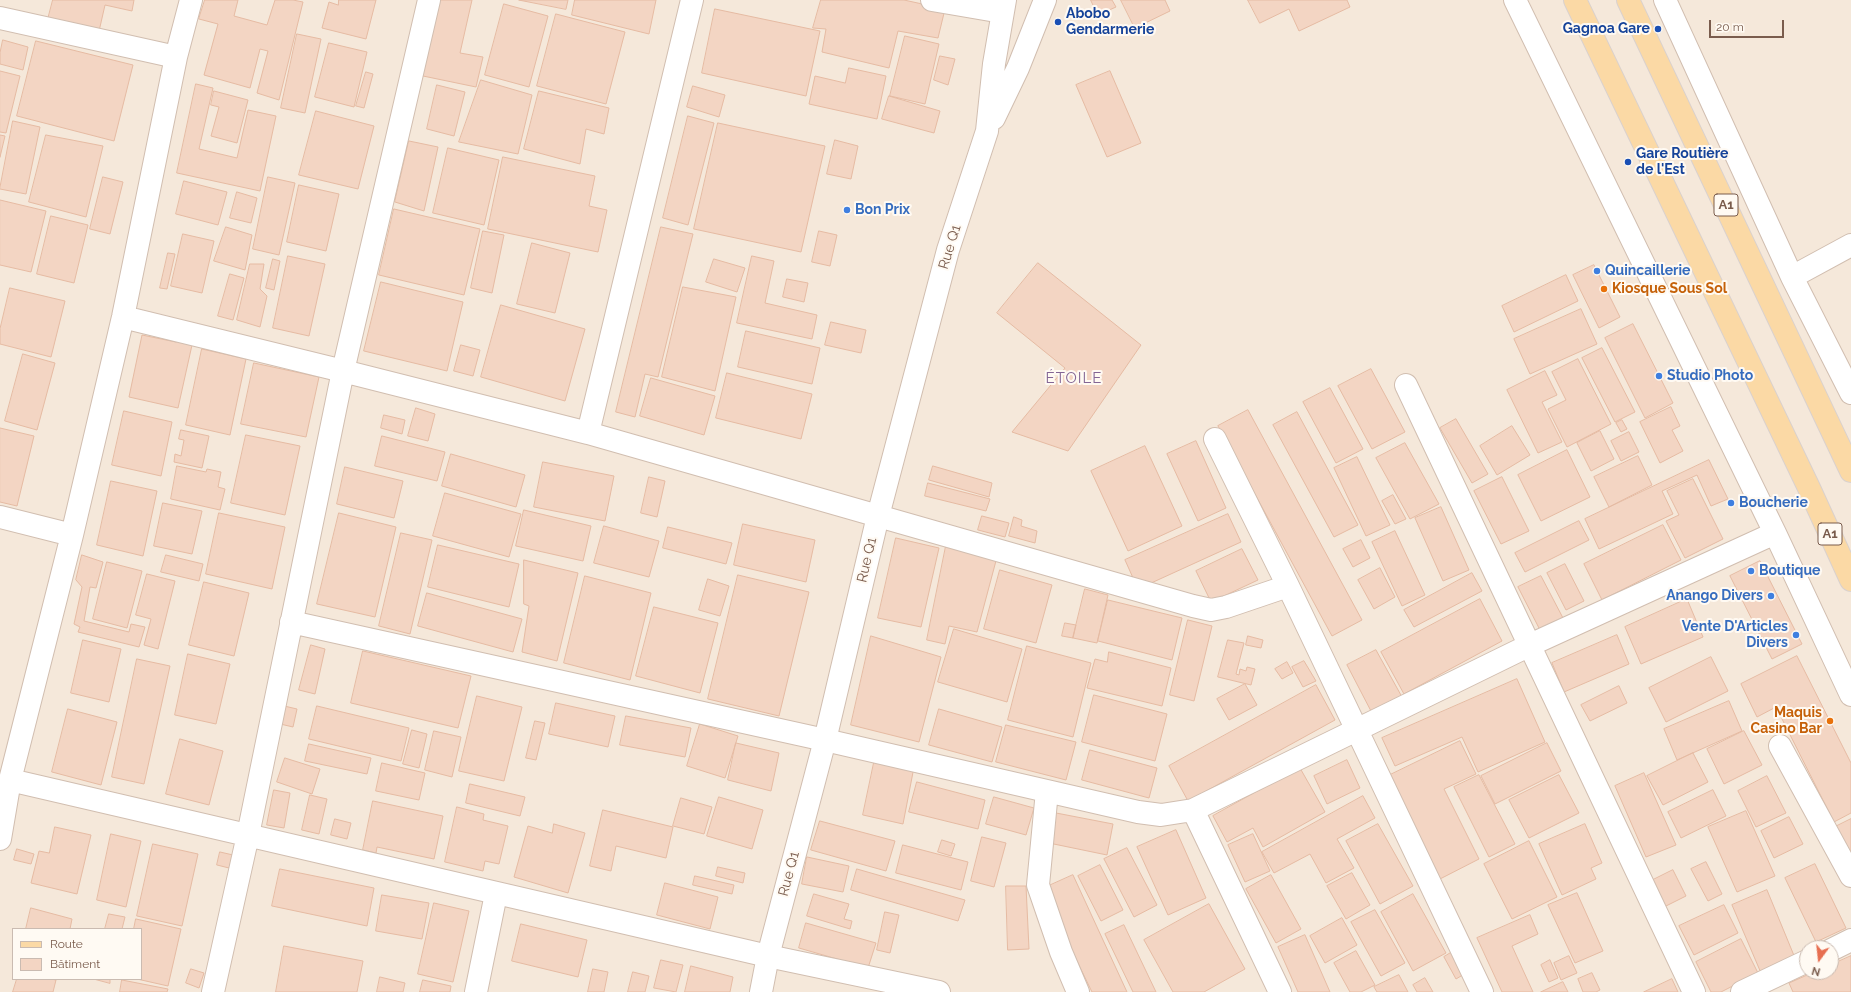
<!DOCTYPE html>
<meta charset="utf-8">
<style>
body{margin:0}
#map{position:relative;width:1851px;height:992px;overflow:hidden;background:#fdf6ec;font-family:Raleway,sans-serif}
canvas{display:block}
.legend{position:absolute;left:12px;top:928px;width:130px;height:52px;box-sizing:border-box;background:#fffaf3;border:1px solid #cabbb1;margin:0;padding:5px 7px;list-style:none;font-size:12px;color:#7a5c4d}
.legend li{display:flex;align-items:center;gap:8px;height:20px}
.legend b{width:20px;border:1px solid #cabbb1}
.north{position:absolute;left:1799px;top:940px;width:40px;height:40px;box-sizing:border-box;background:#fffaf3;border:1px solid #cabbb1;border-radius:50%;rotate:195deg;font-size:11px;font-weight:700;line-height:16px;text-align:center;color:#7a5c4d}
.north::after{content:'';display:block;margin:auto;width:14px;height:18px;background:#e76f51;clip-path:polygon(50% 0,100% 100%,50% 72%,0 100%)}
.scale{position:absolute;left:1709px;top:20px;width:75px;height:18px;box-sizing:border-box;border:2px solid #7a5c4d;border-top:0;padding-left:5px;font-size:12px;line-height:14px;white-space:nowrap;color:#7a5c4d;-webkit-text-stroke:3px #fffaf3;paint-order:stroke}
</style>
<div id="map">
<canvas width="1851" height="992"></canvas>
<ul class="legend">
<li><b style="height:5px;background:#fbd9a5"></b>Route</li>
<li><b style="height:11px;background:#f3d5c3"></b>Bâtiment</li>
</ul>
<div class="north">N</div>
<div class="scale">20 m</div>
</div>
<script>
const context = document.querySelector('canvas').getContext('2d');
context.lineJoin = 'round';
function fill(path, color) {
  context.fillStyle = color;
  context.fill(path, 'evenodd');
}
function trace(path, color, width, dash) {
  context.strokeStyle = color;
  context.lineWidth = width;
  context.lineCap = dash ? 'butt' : 'round';
  context.setLineDash(dash || []);
  context.stroke(path);
}
function write(font, color, halo, rows, align = 'center') {
  context.font = font + ' Raleway,sans-serif';
  context.lineWidth = 4;
  context.setLineDash([]);
  context.textBaseline = 'middle';
  context.strokeStyle = halo;
  context.fillStyle = color;
  for (const [text, x, y, turn = 0] of rows) {
    context.save();
    context.translate(x, y);
    context.rotate((+turn || 0) * Math.PI / 180);
    context.textAlign = isNaN(turn) ? turn : align;
    if (halo) context.strokeText(text, 0, 0);
    context.fillText(text, 0, 0);
    context.restore();
  }
}
fill(new Path2D(`
 M0 0H1851V992H0ZM13 929H141V979H13ZM1807 948H1831V972H1807Z`), '#f5e8da');
const building = new Path2D(`
 M53 0H134L132 11 105 5 97 40 46 27Z
 M205 0H238L234 16 267 25 275 0H293L303 2 279 100 257 93 268 51 260 49 250 88 204 75 218 24 199 19Z
 M339 0H376L366 39 322 28 329 2 338 5Z
 M440 0H472L460 53 483 57 476 87 423 76Z
 M519 0H568L566 9Z
 M575 0H656L649 34 572 15Z
 M821 0H904L945 9 938 38 898 31 889 68 822 52 826 29 813 28Z
 M1091 0H1112L1116 7 1098 15Z
 M1121 0H1165L1170 11 1135 28Z
 M1248 0H1347L1350 7 1299 31 1289 9 1260 23Z
 M504 4 548 16 529 87 485 75Z
 M715 9 820 31 806 96 702 73Z
 M556 14 625 32 606 104 537 86Z
 M297 34 321 39 305 113 281 108Z
 M905 36 939 44 925 104 890 96Z
 M3 40 28 47 23 70 0 64V53Z
 M36 41 133 65 114 141 17 116Z
 M329 43 367 52 354 107 315 97Z
 M940 56 955 59 948 85 934 80Z
 M849 68 886 76 877 119 809 104 815 76 845 83Z
 M0 71 20 76 6 133 0 132Z
 M1110 71 1141 143 1107 157 1076 85Z
 M366 72 373 74 364 108 356 106Z
 M481 80 532 95 518 154 459 142Z
 M196 84 213 88 199 149 237 158 248 110 276 116 260 191 177 173Z
 M437 85 465 92 454 136 427 129Z
 M693 86 725 95 719 117 687 107Z
 M214 91 248 100 237 143 211 136 219 107 211 105Z
 M539 91 609 108 604 134 586 129 580 164 524 149Z
 M889 96 940 111 934 133 882 119Z
 M316 111 374 126 358 189 299 175Z
 M688 116 714 123 688 225 663 218Z
 M13 121 40 127 26 194 0 189Z
 M718 123 825 146 801 252 694 229Z
 M0 135 5 136 0 157Z
 M46 135 103 146 86 217 29 202Z
 M835 140 858 146 851 179 827 174Z
 M409 141 438 147 424 211 395 202Z
 M448 148 499 160 484 225 433 213Z
 M503 157 595 176 589 206 607 210 598 252 488 229Z
 M103 177 123 182 110 234 90 229Z
 M268 177 295 183 279 255 253 249Z
 M184 181 227 192 218 225 176 214Z
 M299 185 339 194 326 251 287 242Z
 M237 192 257 198 251 223 230 218Z
 M0 200 46 211 31 272 0 265Z
 M394 209 480 229 464 295 379 275Z
 M51 216 88 225 74 283 37 274Z
 M226 227 252 235 245 270 214 261Z
 M661 227 693 234 658 377 645 374 635 417 616 412Z
 M483 231 504 235 492 293 471 288Z
 M819 231 837 235 830 266 812 262Z
 M183 234 214 241 202 293 171 286Z
 M532 243 570 253 555 313 517 304Z
 M168 253 175 254 167 289 160 288Z
 M288 256 325 264 309 336 273 328Z
 M752 256 774 261 765 303 817 315 812 339 737 323Z
 M273 259 280 261 274 290 266 288Z
 M714 259 745 268 737 292 706 282Z
 M1038 263 1141 345 1068 451 1012 432 1065 368 997 313Z
 M250 264H264L260 289 267 296 260 327 237 320Z
 M1594 265 1620 317 1599 328 1573 275Z
 M230 274 244 278 233 320 218 316Z
 M1566 275 1578 301 1514 332 1502 306Z
 M787 279 808 283 804 302 783 297Z
 M381 282 463 302 447 371 364 351Z
 M683 287 736 297 715 391 662 377Z
 M10 288 65 301 51 357 0 344V329Z
 M501 305 585 329 565 401 481 377Z
 M1581 309 1597 344 1530 374 1514 339Z
 M831 322 866 330 861 353 825 345Z
 M1633 324 1673 403 1645 418 1605 338Z
 M746 331 820 348 812 384 738 367Z
 M178 333 194 336 178 408 129 397 142 335 176 342Z
 M461 345 480 350 473 376 454 371Z
 M1602 348 1635 412 1615 422 1582 358Z
 M202 349 246 359 230 435 186 425Z
 M23 354 55 363 37 430 5 421Z
 M1578 359 1611 424 1567 447 1548 409 1566 400 1552 372Z
 M254 363 319 377 306 437 241 424Z
 M1371 369 1405 432 1372 449 1338 386Z
 M1545 371 1557 395 1542 402 1562 442 1538 453 1507 390Z
 M727 373 812 394 801 439 716 418Z
 M651 378 715 396 704 435 640 416Z
 M1330 388 1363 449 1336 463 1303 402Z
 M1671 407 1680 426 1672 430 1683 451 1660 463 1640 422Z
 M416 408 435 414 428 441 408 436Z
 M1248 410 1362 620 1332 636 1218 426Z
 M124 411 172 422 161 476 112 465Z
 M1297 412 1358 525 1334 537 1273 425Z
 M384 415 405 420 402 434 381 428Z
 M1456 419 1488 474 1472 483 1440 428Z
 M1622 420 1627 429 1621 432 1616 423Z
 M1512 426 1530 455 1497 475 1480 446Z
 M0 428 34 436 17 506 0 502Z
 M181 430 209 436 202 468 174 462 175 454 181 456 184 440 179 439Z
 M1600 431 1614 459 1591 471 1577 443Z
 M1629 432 1639 452 1621 461 1611 441Z
 M246 435 300 446 285 515 231 503Z
 M382 436 445 452 437 481 375 466Z
 M1196 441 1226 508 1198 521 1167 454Z
 M1405 443 1439 504 1410 519 1376 458Z
 M1145 446 1182 526 1128 551 1091 471Z
 M1567 450 1590 497 1541 521 1518 475Z
 M451 454 525 475 516 507 442 486Z
 M1638 456 1652 485 1609 507 1594 477Z
 M1357 457 1390 525 1366 536 1334 468Z
 M1709 460 1728 499 1711 506 1697 475 1662 491 1673 514 1599 549 1585 519Z
 M543 462 614 476 605 521 534 507Z
 M177 466 206 472 207 469 221 472 218 487 225 489 220 510 171 499Z
 M933 466 992 483 989 497 929 480Z
 M345 467 403 481 394 518 337 504Z
 M649 477 665 481 657 517 641 513Z
 M1502 477 1529 531 1501 544 1474 491Z
 M1693 479 1723 539 1685 558 1666 521 1679 515 1667 491Z
 M111 481 157 491 143 556 97 545Z
 M928 483 990 499 986 511 925 496Z
 M445 493 521 514 509 557 433 536Z
 M1393 495 1406 519 1395 524 1382 501Z
 M163 503 202 511 192 554 154 546Z
 M1441 507 1469 570 1443 581 1415 518Z
 M524 510 591 526 583 561 516 546Z
 M219 513 285 527 272 589 206 574Z
 M339 513 396 527 375 617 317 604Z
 M1228 514 1241 542 1138 589 1125 560Z
 M982 516 1009 523 1005 537 978 530Z
 M1014 517 1022 520 1021 526 1037 531 1035 543 1009 536Z
 M1579 521 1589 540 1525 572 1515 553Z
 M743 524 815 540 806 582 734 565Z
 M1663 525 1681 560 1602 600 1584 564Z
 M604 526 659 541 649 577 594 563Z
 M668 527 732 543 726 564 663 548Z
 M1395 531 1425 595 1402 606 1372 542Z
 M401 533 432 540 410 634 379 626Z
 M896 538 939 548 921 627 878 618Z
 M1361 540 1370 558 1353 567 1343 549Z
 M438 545 519 564 509 607 428 587Z
 M946 546 997 557 977 632 949 626 945 644 927 640Z
 M1242 549 1258 580 1211 602 1196 571Z
 M82 555 103 562 96 588 90 587 84 621 129 632 131 624 145 627 139 647 78 632 80 627 74 624 82 587 76 580Z
 M166 555 203 564 199 581 161 572Z
 M524 560 578 573 557 661 522 652 529 606 524 604Z
 M1760 561 1802 644 1772 659 1730 576Z
 M107 562 142 571 127 628 93 619Z
 M1565 564 1584 601 1566 610 1547 573Z
 M1380 568 1395 597 1374 609 1358 580Z
 M1000 570 1052 585 1036 643 984 629Z
 M1472 573 1482 591 1414 627 1404 610Z
 M147 574 175 581 158 649 144 645 151 619 136 615Z
 M738 575 809 592 779 716 708 699Z
 M585 576 651 593 630 680 564 663Z
 M1541 576 1563 618 1540 630 1518 587Z
 M708 579 729 586 720 616 699 610Z
 M204 582 249 593 234 656 189 645Z
 M1085 589 1108 595 1097 643 1073 638Z
 M427 593 522 619 513 652 418 626Z
 M1480 599 1502 641 1404 694 1381 652Z
 M1687 599 1703 637 1641 664 1625 627Z
 M1108 600 1182 618 1172 660 1098 641Z
 M654 607 718 623 700 693 636 676Z
 M1188 620 1212 626 1194 701 1170 695Z
 M1065 623 1076 625 1073 638 1062 636Z
 M954 629 1022 649 1007 702 938 682Z
 M1617 635 1629 664 1564 692 1552 663Z
 M871 636 941 657 919 742 851 725Z
 M1248 636 1263 640 1261 648 1246 645Z
 M83 640 121 649 109 702 71 693Z
 M1228 640 1244 643 1236 674 1239 675 1240 669 1246 671 1247 667 1255 669 1251 685 1218 677Z
 M311 645 325 649 315 694 299 690Z
 M1027 646 1091 663 1073 737 1008 720Z
 M1376 650 1402 697 1372 713 1347 665Z
 M363 651 471 676 458 728 351 703Z
 M1109 652 1171 668 1162 706 1087 688 1095 659 1107 662Z
 M188 654 230 664 216 724 175 715Z
 M1797 656 1851 763V813L1834 822 1776 707 1757 717 1741 684Z
 M1711 657 1728 691 1666 722 1649 688Z
 M137 659 170 666 144 784 112 777Z
 M1304 661 1316 681 1303 687 1292 667Z
 M1287 662 1293 673 1282 679 1275 669Z
 M1517 679 1545 742 1478 772 1462 737 1395 766 1382 738Z
 M1245 684 1257 705 1229 720 1217 699Z
 M1316 685 1335 720 1188 801 1169 766Z
 M1619 686 1627 703 1590 721 1581 705Z
 M1094 695 1167 714 1155 761 1082 742Z
 M477 696 522 707 504 781 459 771Z
 M1729 701 1742 731 1677 760 1664 729Z
 M556 703 615 716 608 747 549 734Z
 M280 705 297 709 293 727 276 723Z
 M317 706 409 728 401 761 309 739Z
 M68 709 117 722 101 785 52 772Z
 M939 709 1002 727 992 762 929 745Z
 M626 716 691 728 685 757 620 745Z
 M535 721 545 723 536 760 526 758Z
 M700 724 738 736 725 778 687 766Z
 M1006 725 1076 742 1066 780 996 762Z
 M412 730 427 734 419 768 403 764Z
 M434 731 461 737 452 777 425 770Z
 M1744 731 1762 765 1724 784 1707 749Z
 M180 739 223 751 209 805 166 794Z
 M1460 741 1476 774 1444 789 1479 859 1438 880 1386 777Z
 M736 743 779 753 771 791 728 780Z
 M1547 743 1561 771 1495 804 1481 776Z
 M309 744 371 758 367 774 305 761Z
 M1090 750 1157 768 1149 798 1082 780Z
 M1693 753 1708 782 1663 805 1647 776Z
 M285 758 320 769 312 794 277 782Z
 M875 758 914 767 903 824 863 815Z
 M1347 760 1360 788 1327 804 1314 776Z
 M382 763 425 773 419 800 376 791Z
 M1300 768 1325 812 1263 847 1253 828 1227 842 1213 816Z
 M1644 773 1676 845 1646 857 1615 786Z
 M1479 775 1515 844 1489 857 1454 787Z
 M1559 775 1579 813 1529 838 1509 800Z
 M1767 776 1786 813 1756 827 1738 791Z
 M917 782 985 800 978 829 909 812Z
 M470 784 525 797 520 816 466 803Z
 M274 790 290 793 284 828 267 825Z
 M1713 790 1726 816 1681 838 1668 812Z
 M310 795 327 799 319 834 302 830Z
 M1363 796 1375 818 1337 839 1354 868 1326 883 1310 854 1274 873 1262 852Z
 M719 797 763 810 752 849 707 836Z
 M994 797 1034 808 1026 835 986 824Z
 M681 798 712 807 704 834 673 826Z
 M373 801 443 816 434 859 377 847 376 853 363 850Z
 M457 807 484 814 483 820 508 826 499 864 485 861 483 871 445 862Z
 M603 810 673 827 666 858 616 846 611 871 590 866Z
 M1746 811 1775 876 1737 892 1708 827Z
 M1051 812 1113 824 1107 855 1044 842Z
 M1789 817 1803 844 1774 858 1761 831Z
 M335 819 351 823 347 839 331 835Z
 M1851 819V878L1827 831Z
 M820 821 895 841 886 871 811 850Z
 M554 824 585 833 568 893 514 877 528 826 552 833Z
 M1378 824 1413 886 1380 904 1346 841Z
 M1585 824 1602 863 1591 868 1596 879 1562 895 1539 844Z
 M55 827 91 835 77 894 31 883 39 851 49 853Z
 M1176 830 1206 898 1168 915 1137 847Z
 M111 834 141 841 126 907 97 900Z
 M1253 834 1270 871 1245 882 1228 845Z
 M982 837 1006 843 994 887 971 881Z
 M942 840 955 844 951 856 938 852Z
 M1529 841 1557 897 1512 919 1484 864Z
 M153 844 198 854 182 926 137 916Z
 M903 845 968 862 961 890 896 873Z
 M1127 848 1157 905 1134 917 1104 859Z
 M17 849 34 854 31 864 14 860Z
 M220 852 233 855 229 868 217 865Z
 M807 857 849 866 843 892 802 884Z
 M1706 862 1722 894 1708 901 1691 869Z
 M1815 864 1846 928 1816 942 1785 878Z
 M1100 865 1123 910 1101 921 1078 876Z
 M718 867 745 873 743 883 716 876Z
 M280 869 374 888 367 926 272 906Z
 M857 869 965 900 958 921 851 890Z
 M1673 870 1686 896 1662 908 1649 882Z
 M1352 873 1370 905 1346 919 1327 886Z
 M1073 875 1127 992H1092L1042 889Z
 M1271 875 1301 929 1276 943 1246 889Z
 M695 876 734 885 732 894 693 885Z
 M665 883 718 897 710 929 657 915Z
 M1006 886H1026L1029 949 1008 950Z
 M1767 890 1795 958 1761 973 1732 905Z
 M1577 893 1603 951 1575 963 1548 905Z
 M814 894 849 904 844 919 852 921 850 929 807 916Z
 M1413 894 1446 953 1413 971 1381 912Z
 M382 895 429 903 422 939 376 931Z
 M434 903 469 911 453 982 418 974Z
 M1209 904 1245 969 1204 992H1173L1144 940Z
 M1724 905 1738 933 1694 955 1679 926Z
 M31 908 72 919 70 929H26Z
 M1375 910 1405 963 1381 976 1351 922Z
 M885 912 899 915 890 953 877 950Z
 M109 914 125 917 122 929H105Z
 M1530 915 1538 934 1512 946 1533 992H1502L1477 938Z
 M1342 918 1357 945 1325 963 1310 936Z
 M136 919 181 929 168 986 137 979H141V929H134Z
 M806 923 876 943 868 968 799 948Z
 M521 924 587 940 578 977 512 961Z
 M1124 925 1156 992H1133L1105 934Z
 M1305 935 1330 992H1298L1278 947Z
 M1741 939 1758 973 1721 992H1711L1696 962Z
 M284 946 363 961 357 992H276Z
 M1356 951 1375 985 1361 992H1350L1334 963Z
 M1454 951 1466 973 1456 979 1444 957Z
 M1569 956 1577 973 1561 980 1554 963Z
 M1851 956V992H1793L1789 983 1814 972H1831V965Z
 M661 960 683 965 676 992 654 988Z
 M1550 960 1558 978 1549 982 1541 965Z
 M691 966 733 977 730 992H685Z
 M191 969 204 973 199 988 186 983Z
 M593 969 608 972 604 992H588Z
 M633 972 649 976 645 992H628Z
 M1592 973 1600 990 1596 992H1583L1578 979Z
 M1399 975 1408 992H1377L1374 987Z
 M380 977 405 983 403 992H377Z
 M1425 978 1433 992H1417L1413 985Z
 M17 979H51L56 980 53 992H13Z
 M94 979H110V983Z
 M1672 979 1678 992H1644Z
 M122 980 168 989 167 992H120Z
 M423 980 451 986 450 992H420Z
 M1563 982 1568 992H1541Z`);
fill(building, '#f3d5c3');
trace(building, '#e6bba3', 1);
const minor = new Path2D(`
 M932 0 1002 12
 M1515 0 1775 533 1851 695
 M1665 0 1792 277 1851 393
 M0 18 176 57
 M1792 277 1851 245
 M123 317 343 371 588 433 1193 606 1211 610 1226 607 1288 586
 M1406 385 1694 992
 M588 433 692 0
 M1215 439 1288 586 1482 992
 M0 517 72 535
 M291 622 825 740 1138 812 1161 815 1193 810 1530 645 1775 533
 M1780 746 1851 876
 M10 780 768 956 939 992
 M1047 791 1038 885 1061 952 1078 992
 M1193 810 1280 992
 M0 839 10 780 72 535 123 317 176 57 191 0
 M1831 950 1851 940
 M213 992 248 835 343 371 429 0
 M476 992 496 894
 M1742 992 1807 961`);
const tertiary = new Path2D(`
 M994 118 1018 68 1045 0
 M761 992 768 956 825 740 878 516 948 250 987 131 994 64 1005 0`);
const primary = new Path2D(`
 M1575 0 1809 488 1851 580
 M1628 0 1851 471`);
trace(minor, '#d1beb0', 24);
trace(tertiary, '#d1beb0', 24);
trace(primary, '#dad1cd', 24);
trace(minor, '#fff', 22);
trace(tertiary, '#fff', 22);
trace(primary, '#fbd9a5', 22);
for (const [x, y, r, color] of [
 [1058,22,4,"#1a4fb4"],
 [1658,29,4,"#1a4fb4"],
 [1628,162,4,"#1a4fb4"],
 [847,210,4,"#3f7fe0"],
 [1597,271,4,"#3f7fe0"],
 [1604,289,4,"#e8710a"],
 [1659,376,4,"#3f7fe0"],
 [1731,503,4,"#3f7fe0"],
 [1751,571,4,"#3f7fe0"],
 [1771,596,4,"#3f7fe0"],
 [1796,635,4,"#3f7fe0"],
 [1830,721,4,"#e8710a"]
]) {
  const dot = new Path2D();
  dot.arc(x, y, r, 0, 2 * Math.PI);
  context.fillStyle = color;
  context.fill(dot);
  trace(dot, '#fffaf3', 1.5);
}
for (const [x, y, w] of [
 [1726,205,24],
 [1830,534,24]
]) {
  const box = new Path2D();
  box.roundRect(x - w / 2, y - 11, w, 22, 3);
  context.fillStyle = '#fffaf3';
  context.fill(box);
  trace(box, '#7a5c4d', 1);
}
write('bold 13px', '#7a5c4d', null, [
 ["A1",1726,205],
 ["A1",1830,534]
]);
write('bold 14px', '#164399', '#fffaf3', [
 ["Abobo",1066,14],
 ["Gendarmerie",1066,30],
 ["Gagnoa Gare",1650,29,"right"],
 ["Gare Routière",1636,154],
 ["de l'Est",1636,170]
], 'left');
write('bold 14px', '#366cbe', '#fffaf3', [
 ["Bon Prix",855,210],
 ["Quincaillerie",1605,271],
 ["Studio Photo",1667,376],
 ["Boucherie",1739,503],
 ["Boutique",1759,571],
 ["Anango Divers",1763,596,"right"],
 ["Vente D'Articles",1788,627,"right"],
 ["Divers",1788,643,"right"]
], 'left');
write('14px', '#7a5c4d', '#fffaf3', [
 ["Rue Q1",950,247,-73],
 ["Rue Q1",867,560,-77],
 ["Rue Q1",789,874,-75]
]);
write('bold 14px', '#c56008', '#fffaf3', [
 ["Kiosque Sous Sol",1612,289],
 ["Maquis",1822,713,"right"],
 ["Casino Bar",1822,729,"right"]
], 'left');
context.letterSpacing = '1px';
write('15px', '#846695', '#fffaf3', [
 ["ÉTOILE",1074,378]
]);
context.letterSpacing = '0px';
</script>
